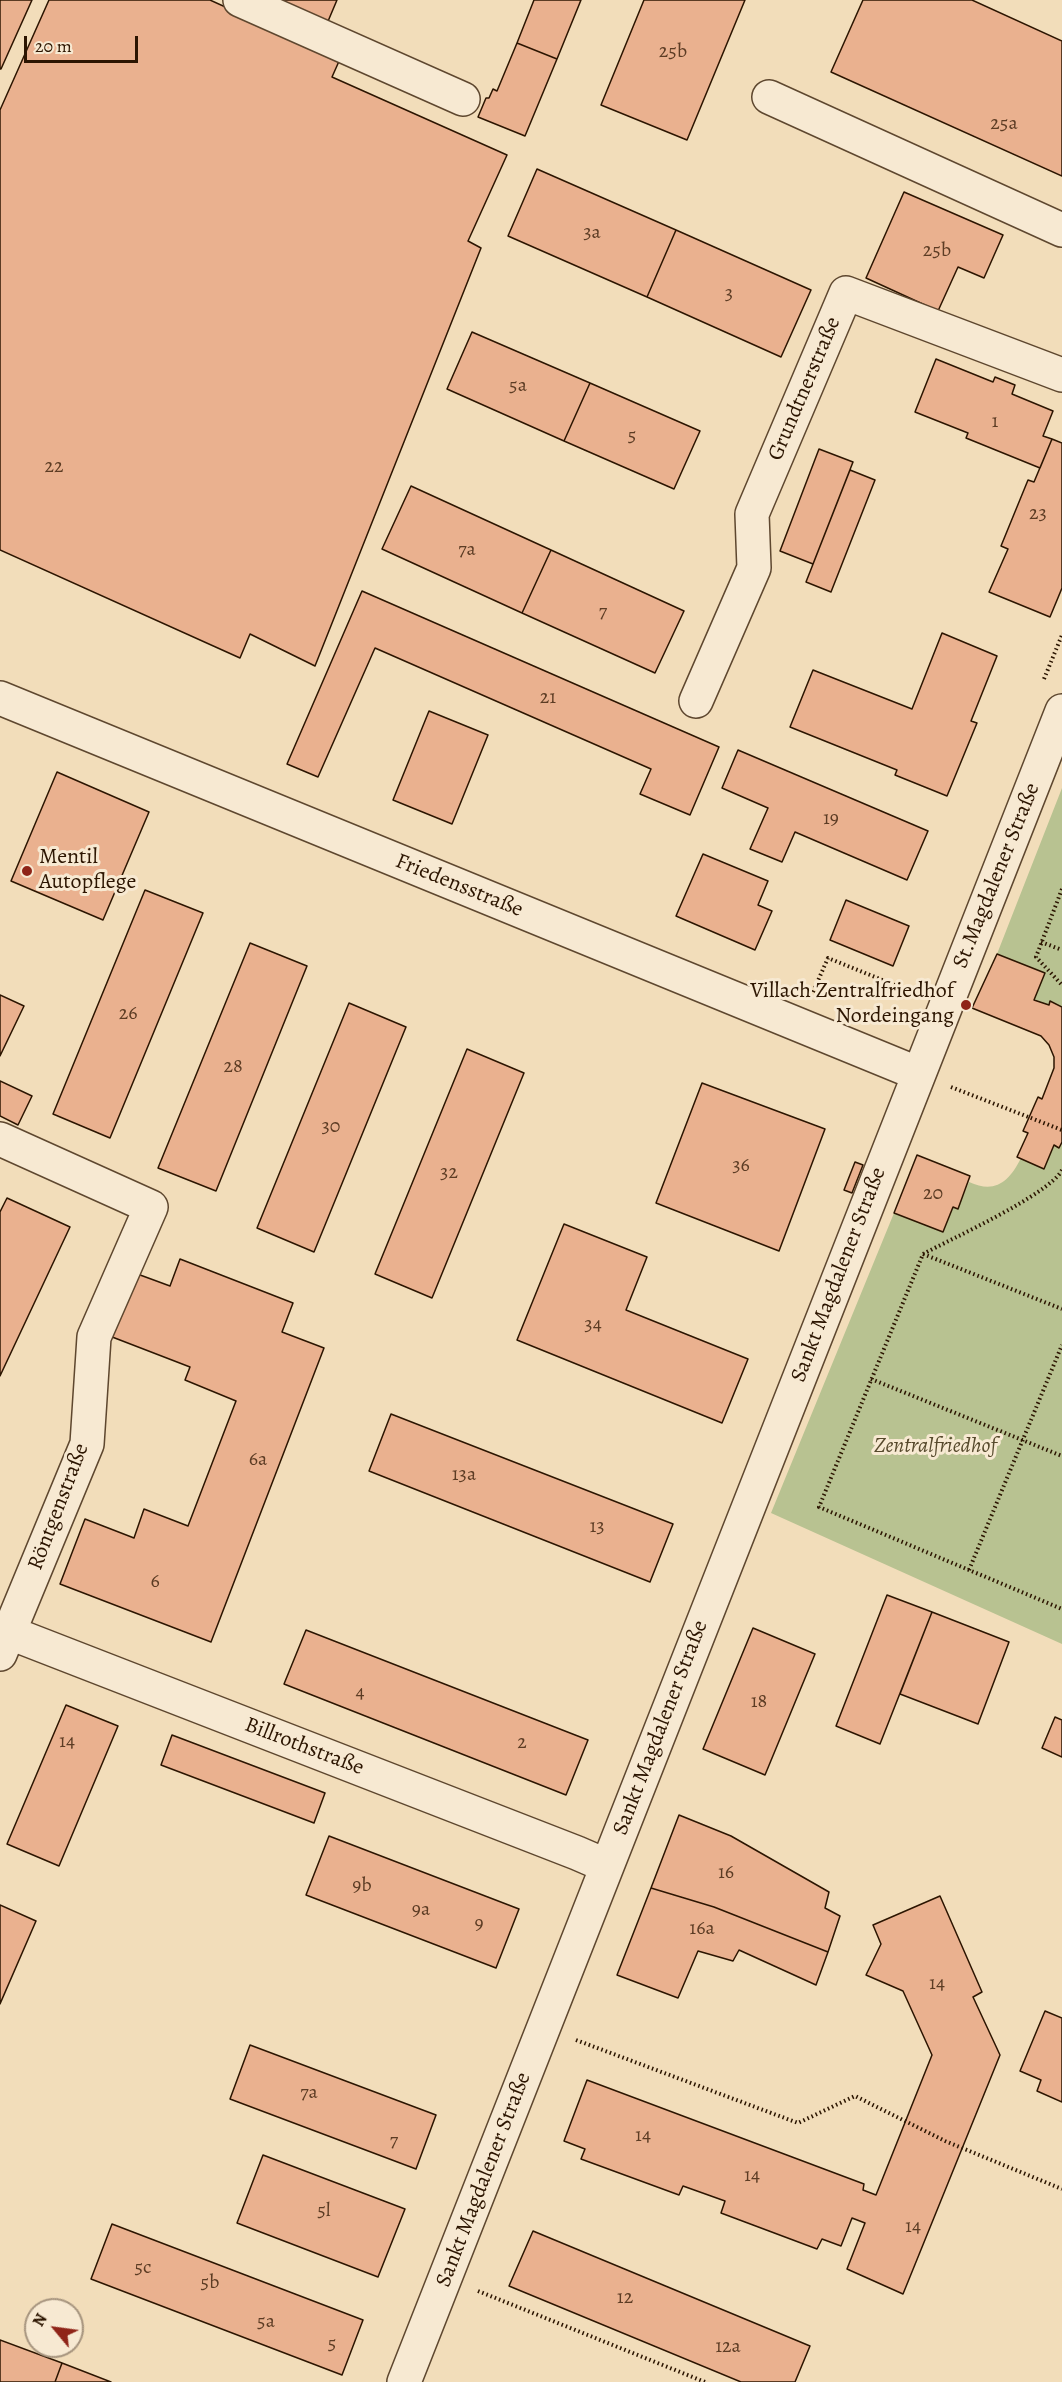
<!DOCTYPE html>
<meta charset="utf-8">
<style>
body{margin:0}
#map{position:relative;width:1062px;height:2382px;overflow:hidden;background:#f2ddba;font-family:Alegreya,serif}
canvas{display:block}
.north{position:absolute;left:24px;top:2298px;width:60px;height:60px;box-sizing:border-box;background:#f7e9d2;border:2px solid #a6947e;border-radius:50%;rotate:299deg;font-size:16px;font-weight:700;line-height:24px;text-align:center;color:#2c1501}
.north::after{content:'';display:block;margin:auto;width:21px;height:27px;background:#8f2418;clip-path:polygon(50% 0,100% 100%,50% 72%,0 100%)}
.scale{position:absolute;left:24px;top:36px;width:114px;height:27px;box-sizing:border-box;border:3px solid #2c1501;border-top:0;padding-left:8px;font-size:18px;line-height:21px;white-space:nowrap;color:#2c1501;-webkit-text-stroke:4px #f7e9d2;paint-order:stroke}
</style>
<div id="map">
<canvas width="1062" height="2382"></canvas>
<div class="north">N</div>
<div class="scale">20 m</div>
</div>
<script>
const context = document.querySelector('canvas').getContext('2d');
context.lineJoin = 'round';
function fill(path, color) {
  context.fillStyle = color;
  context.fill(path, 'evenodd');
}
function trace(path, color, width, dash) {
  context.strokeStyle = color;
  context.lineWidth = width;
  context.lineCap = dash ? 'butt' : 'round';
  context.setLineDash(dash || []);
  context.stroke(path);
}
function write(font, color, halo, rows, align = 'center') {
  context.font = font + ' Alegreya,serif';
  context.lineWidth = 6;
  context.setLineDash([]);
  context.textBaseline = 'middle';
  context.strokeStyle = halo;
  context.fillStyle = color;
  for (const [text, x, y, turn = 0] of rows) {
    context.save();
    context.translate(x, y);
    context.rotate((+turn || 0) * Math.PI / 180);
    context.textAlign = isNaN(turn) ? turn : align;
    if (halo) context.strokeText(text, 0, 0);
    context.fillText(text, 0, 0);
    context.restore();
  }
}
fill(new Path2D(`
 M1062 788V1007L1051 1001 1049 1005 1034 1000 1044 973 997 954Z
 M1062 1142V1644L771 1513 894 1213 943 1232 953 1207 958 1208 969 1182C995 1194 1009 1182 1021 1158L1044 1169 1054 1145 1059 1148Z`), '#b8c291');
const building = new Path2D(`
 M0 0H32L1 69H0Z
 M49 0H210L340 59 332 77 507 155 468 241 481 248 315 666 250 634 240 658 0 550V110Z
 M265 0H337L326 26Z
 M534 0H581L557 59 517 43Z
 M644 0H745L687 140 601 105Z
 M863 0H972L1062 41V176L831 72Z
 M517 43 557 59 525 136 478 117 486 98H489L493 89 497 91Z
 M537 169 676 230 647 297 508 236Z
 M904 192 1003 235 984 278 958 267 938 311 866 278Z
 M676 230 811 290 781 357 647 297Z
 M472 332 590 383 564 441 447 389Z
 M936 359 993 382 995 377 1015 385 1012 394 1053 411 1043 436 1052 439 1040 468 966 438 968 433 915 412Z
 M590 383 700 431 674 489 564 441Z
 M1052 439 1062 443V588L1050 617 989 592 1008 549 1001 546 1028 480 1034 482Z
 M819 449 853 462 813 564 780 551Z
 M850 470 875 480 831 592 806 582Z
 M411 486 551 550 522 613 382 549Z
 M551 550 684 611 655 673 522 613Z
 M362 591 719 747 690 815 640 794 651 769 375 648 318 777 287 764Z
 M942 633 997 656 971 721 977 723 947 796 895 775 897 770 790 727 813 670 912 709Z
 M429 711 488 735 452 824 393 800Z
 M738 750 928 831 907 880 795 832 782 862 750 849 768 808 722 788Z
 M57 772 149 812 103 920 11 881Z
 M703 854 768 881 758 905 772 911 755 950 676 916Z
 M145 890 203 913 110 1138 53 1114Z
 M846 900 909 926 893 966 830 940Z
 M250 943 307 966 216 1191 158 1168Z
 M997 954 1045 973 1034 1000 1049 1005 1050 1001 1062 1007V1142L1059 1148 1054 1145 1044 1169 1017 1157 1028 1133 1023 1131 1038 1097 1042 1099 1054 1068V1057L1049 1045 1041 1036 972 1008Z
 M0 995 24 1006 0 1056Z
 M349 1003 406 1027 314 1252 257 1228Z
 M467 1049 524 1073 432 1298 375 1274Z
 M0 1081 32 1096 18 1125 0 1116Z
 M702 1083 825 1129 779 1251 656 1203Z
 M917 1155 970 1176 958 1209 953 1207 943 1232 894 1213Z
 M855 1162 863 1165 852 1193 844 1190Z
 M7 1198 70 1227 0 1376V1212Z
 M564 1224 647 1257 626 1310 748 1359 722 1423 517 1340Z
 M180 1259 293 1303 282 1332 324 1348 211 1642 60 1584 85 1519 134 1538 144 1509 188 1526 236 1401 185 1380 190 1367 107 1335 132 1272 170 1286Z
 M391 1414 673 1524 650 1582 369 1471Z
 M887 1595 932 1612 880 1744 836 1726Z
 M932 1612 1009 1642 978 1724 900 1694Z
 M753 1628 815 1654 765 1775 703 1749Z
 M306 1630 588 1740 566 1795 284 1684Z
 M66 1705 118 1726 59 1866 7 1844Z
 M1055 1717 1062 1720V1757L1042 1748Z
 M172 1735 325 1793 314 1823 161 1765Z
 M679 1815 731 1836 829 1892 825 1908 840 1916 828 1952 714 1907 651 1888Z
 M329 1836 519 1909 496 1968 306 1895Z
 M651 1888 714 1907 828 1952 816 1985 739 1950 733 1961 698 1951 678 1998 617 1975Z
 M940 1896 982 1992 973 1997 1000 2055 903 2294 847 2269 865 2223 852 2218 841 2246 822 2239 817 2249 721 2213 725 2201 683 2186 679 2195 581 2159 585 2149 564 2141 587 2080 864 2184 863 2190 876 2195 932 2055 903 1991 866 1975 881 1944 873 1925Z
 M0 1905 36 1921 0 2004Z
 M1045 2011 1062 2018V2102L1037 2091 1041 2080 1020 2071Z
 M250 2045 436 2115 416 2169 230 2099Z
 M263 2155 405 2209 378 2277 237 2223Z
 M112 2224 363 2320 342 2375 91 2279Z
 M533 2231 810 2346 795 2382H741L509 2286Z
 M0 2340 62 2363 55 2382H0Z
 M62 2363 111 2382H55Z`);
fill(building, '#eab18f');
trace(building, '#2c1501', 1.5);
const minor = new Path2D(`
 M240 0 463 99
 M769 97 1062 230
 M0 698 919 1074
 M696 701 754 568 752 514 846 293 1062 375
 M0 1139 151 1207 94 1337 87 1444 0 1654
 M0 1629 577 1853 607 1866
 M404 2382 1062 711`);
trace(minor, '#5e472f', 36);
trace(new Path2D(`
 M1044 679 1062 635
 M1062 889 1036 957 1062 985
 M1041 942 1062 950
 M813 992 828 958 912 992
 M951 1087 1062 1130
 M1062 1170C1050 1194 951 1239 923 1254L819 1507 1062 1609
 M923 1254 1062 1309
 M871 1379 1062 1456
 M969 1570 1062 1345
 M576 2040 798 2123 855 2096 945 2141 1062 2189
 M478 2291 705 2382`), '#2c1501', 4, [1.5, 3]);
trace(minor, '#f7e9d2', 33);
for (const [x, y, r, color] of [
 [27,871,6,"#8f2418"],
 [966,1005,6,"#8f2418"]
]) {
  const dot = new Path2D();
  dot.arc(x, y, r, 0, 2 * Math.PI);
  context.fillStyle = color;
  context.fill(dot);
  trace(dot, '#f7e9d2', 2);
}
write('20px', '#5c3c24', null, [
 ["25b",673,52],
 ["25a",1004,124],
 ["3a",592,233],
 ["25b",937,251],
 ["3",729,294],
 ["5a",518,386],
 ["1",995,422],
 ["5",632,436],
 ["22",54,467],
 ["23",1038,514],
 ["7a",467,550],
 ["7",603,612],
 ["21",548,698],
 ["19",831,819],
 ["26",128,1014],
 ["28",233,1067],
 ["30",331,1127],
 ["36",741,1166],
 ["32",449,1173],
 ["20",933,1194],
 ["34",593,1325],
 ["6a",258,1460],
 ["13a",464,1475],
 ["13",597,1527],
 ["6",155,1582],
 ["4",360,1693],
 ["18",759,1702],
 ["14",67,1742],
 ["2",522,1743],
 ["16",726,1873],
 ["9b",362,1886],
 ["9a",421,1910],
 ["9",479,1924],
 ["16a",702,1929],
 ["14",937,1984],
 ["7a",309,2093],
 ["14",643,2136],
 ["7",394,2141],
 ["14",752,2176],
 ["5l",324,2211],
 ["14",913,2227],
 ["5c",143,2268],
 ["5b",210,2283],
 ["12",625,2298],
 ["5a",266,2322],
 ["5",332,2344],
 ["12a",728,2347]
]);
write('22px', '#2c1501', '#f7e9d2', [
 ["Grundtnerstraße",805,389,-67],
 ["St.Magdalener Straße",997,876,-68],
 ["Friedensstraße",459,886,22],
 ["Sankt Magdalener Straße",839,1275,-69],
 ["Röntgenstraße",59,1507,-69],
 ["Sankt Magdalener Straße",661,1728,-69],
 ["Billrothstraße",304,1747,21],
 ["Sankt Magdalener Straße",484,2180,-69]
]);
write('22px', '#2c1501', '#f7e9d2', [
 ["Mentil",39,858],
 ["Autopflege",39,883],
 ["Villach Zentralfriedhof",954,992,"right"],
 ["Nordeingang",954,1017,"right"]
], 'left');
write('italic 22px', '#56492c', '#f7e9d2', [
 ["Zentralfriedhof",935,1447]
]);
</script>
